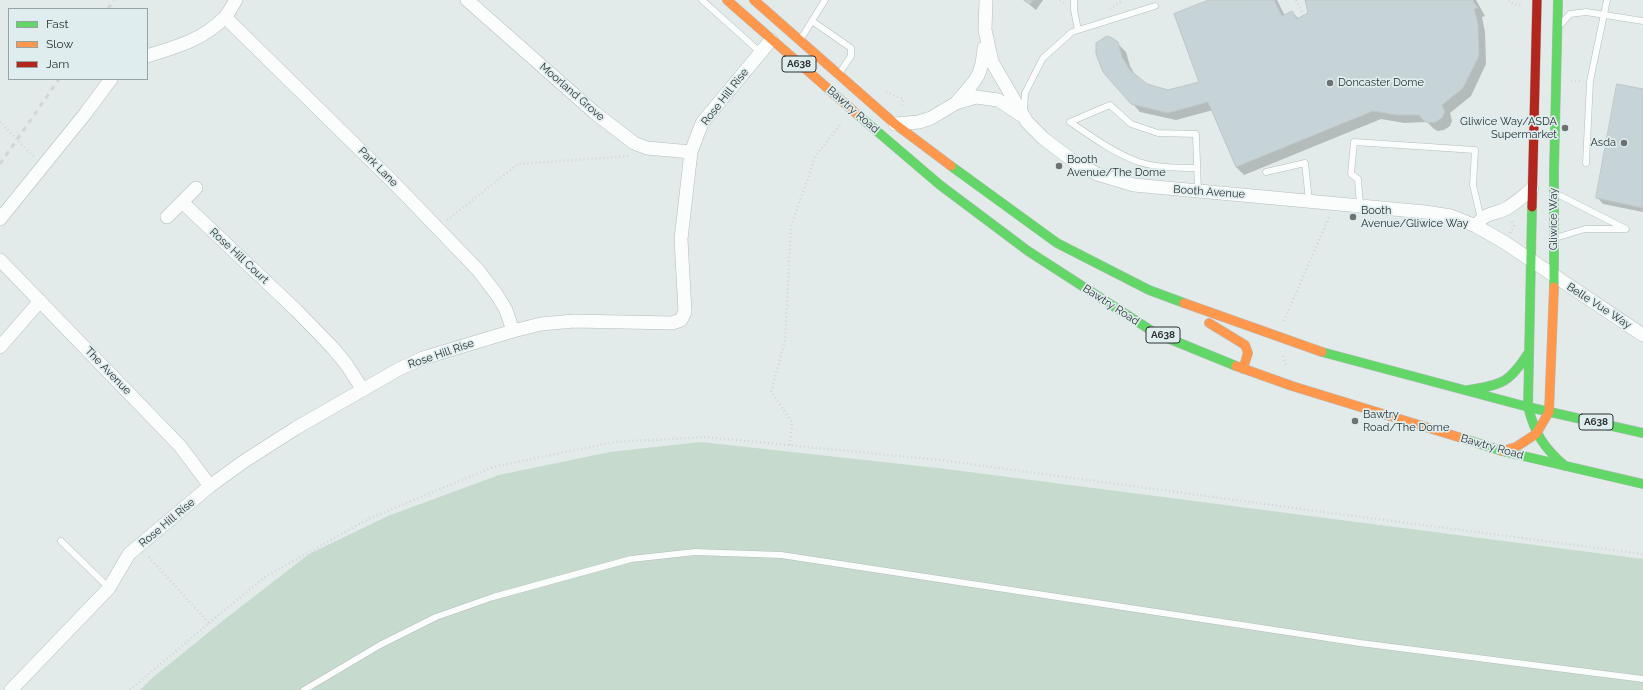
<!DOCTYPE html>
<style>
body{margin:0}
#map{position:relative;width:1643px;height:690px;overflow:hidden;background:#e2eaea;font-family:Raleway,sans-serif}
canvas{display:block}
.legend{position:absolute;left:8px;top:8px;width:140px;height:72px;box-sizing:border-box;background:#dfedee;border:1px solid #97a2a3;margin:0;padding:5px 7px;list-style:none;font-size:12px;color:#2c3232}
.legend li{display:flex;align-items:center;gap:8px;height:20px}
.legend b{width:20px;border:1px solid #97a2a3}
</style>
<div id="map">
<canvas width="1643" height="690"></canvas>
<ul class="legend">
<li><b style="height:5px;background:#63d668"></b>Fast</li>
<li><b style="height:5px;background:#ff974d"></b>Slow</li>
<li><b style="height:5px;background:#b3261e"></b>Jam</li>
</ul>
</div>
<script>
const context = document.querySelector('canvas').getContext('2d');
context.lineJoin = 'round';
function fill(path, color) {
  context.fillStyle = color;
  context.fill(path, 'evenodd');
}
function trace(path, color, width, dash) {
  context.strokeStyle = color;
  context.lineWidth = width;
  context.lineCap = dash ? 'butt' : 'round';
  context.setLineDash(dash || []);
  context.stroke(path);
}
function write(font, color, halo, rows, align = 'center') {
  context.font = font + ' Raleway,sans-serif';
  context.lineWidth = 3.5;
  context.setLineDash([]);
  context.textBaseline = 'middle';
  context.strokeStyle = halo;
  context.fillStyle = color;
  for (const [text, x, y, turn = 0] of rows) {
    context.save();
    context.translate(x, y);
    context.rotate((+turn || 0) * Math.PI / 180);
    context.textAlign = isNaN(turn) ? turn : align;
    if (halo) context.strokeText(text, 0, 0);
    context.fillText(text, 0, 0);
    context.restore();
  }
}
fill(new Path2D(`
 M701 442 946 469 1643 559V690H140L151 679 220 623 309 554 388 516 499 475 610 452Z`), '#c6dacd');
fill(new Path2D(`
 M1024 0H1043L1036 10Z
 M1211 0H1277L1285 16 1292 12 1299 19 1309 14 1306 0H1476L1485 16 1482 17 1485 32 1486 64 1471 96 1450 113 1452 121 1450 126 1444 130 1438 131 1434 129 1427 122 1404 123 1381 119 1244 175 1236 167 1213 110 1176 120 1140 112 1132 103 1117 43 1126 52 1130 66 1136 76 1147 85 1168 91 1200 83Z
 M1643 90V212L1603 204 1597 197Z`), '#0003');
const building = new Path2D(`
 M1024 0H1033L1030 4Z
 M1209 0H1274L1282 16 1292 11 1297 19 1308 13 1305 0H1472L1478 8 1474 9 1478 23 1479 56 1463 88 1442 105 1445 112 1442 118 1436 122 1429 123 1424 121 1419 115H1396L1373 111 1236 167 1208 102 1168 113 1131 104 1103 72 1096 54V43L1107 36 1112 38 1118 42 1122 57 1130 70 1147 84 1168 90 1199 82 1174 14Z
 M1617 84 1643 89V208L1596 198Z`);
fill(building, '#c6d4d8');
trace(building, '#bfc5c5', 1);
const lane = new Path2D(`
 M702 0 760 52
 M1074 0V10L1078 30
 M812 21 851 48V56L841 71
 M1562 23 1570 14 1586 12 1643 21
 M802 37 825 0
 M1024 112 1025 93 1043 58 1072 32 1155 6
 M1586 163 1590 81 1607 0
 M1197 168C1178 168 1158 168 1139 162 1114 153 1092 137 1070 122L1110 105 1131 124 1158 133 1196 134 1198 192
 M1266 172 1305 163 1309 201
 M1360 206 1358 179 1351 174 1354 142 1475 150 1473 185 1481 219
 M1555 238 1585 229H1626L1557 194
 M61 541 109 588
 M304 690 380 645 436 617 493 597 631 559 695 552 781 555 1360 643 1643 679`);
const street = new Path2D(`
 M467 0 595 113 634 143 647 148 691 152
 M986 0 985 30 992 62 1027 122 1044 139 1076 163 1097 174 1134 185 1425 212 1451 216 1476 226 1504 242 1643 335
 M225 17 396 185 478 270 497 295 506 310 513 331
 M147 56C175 47 203 40 224 18 229 13 232 6 236 0
 M956 103C975 81 982 77 984 48
 M895 124 919 122 931 118 956 103 976 97 998 100 1021 115
 M182 202 296 310 332 347 346 364 363 390
 M167 217 196 188
 M0 219 85 114 111 79
 M1476 226C1487 210 1493 216 1507 208 1516 203 1524 195 1532 189
 M0 260 180 446 210 486
 M0 347 40 301
 M11 690 109 588 129 554 210 486 243 462 296 428 399 369 423 358 513 331 541 324 574 321 672 323 681 320 685 312 681 239 691 152 702 123 771 40`);
const fast = new Path2D(`
 M858 115 940 185 1028 251 1155 333 1236 366
 M951 166 1057 243 1149 290 1184 303
 M1532 207 1528 407C1535 434 1544 448 1565 466
 M1554 287V171L1558 0
 M1322 352 1528 407 1643 433
 M1468 390C1503 385 1510 382 1529 352
 M1468 440 1502 451 1643 484`);
const slow = new Path2D(`
 M727 0 858 115
 M754 0 895 124 951 166
 M1184 303 1322 352
 M1209 323 1245 345 1248 353 1243 369
 M1236 366 1292 386 1468 440
 M1502 451 1516 447 1536 434 1549 412 1554 287`);
const jam = new Path2D(`
 M1532 207 1537 0`);
trace(lane, '#b5bcbc', 7);
trace(street, '#b5bcbc', 14);
trace(fast, '#b5bcbc', 10);
trace(slow, '#b5bcbc', 10);
trace(jam, '#b5bcbc', 10);
trace(new Path2D(`
 M1060 0 1065 4
 M1296 0 1303 15
 M1472 0H1473
 M1509 0 1514 4 1522 6
 M1110 9 1123 0
 M1571 81H1582
 M886 92 903 99 902 107
 M0 122 2 124
 M30 153 35 157
 M447 220 518 164 630 156
 M1510 233 1514 226 1511 219
 M1284 321 1330 215
 M1283 356 1286 366
 M790 445 792 422 771 392 785 341 791 226 816 155 842 123
 M209 623 265 577 368 519 493 467 614 442 707 437 940 460 1309 510 1643 554
 M130 690 209 623 147 555`), '#d2d5d5', 2.5, [1, 3]);
trace(lane, '#fbfcfc', 6);
trace(street, '#fbfcfc', 13);
trace(fast, '#63d668', 9);
trace(slow, '#ff974d', 9);
trace(jam, '#b3261e', 9);
trace(new Path2D(`
 M108 9 114 0
 M0 164 59 79`), '#d4d6d6', 3, [5, 5]);
trace(new Path2D(`
 M2 124 30 153`), '#d2d5d5', 2.5, [1, 3]);
for (const [x, y, r, color] of [
 [1330,83,4,"#6c7272"],
 [1565,128,4,"#6c7272"],
 [1624,143,4,"#6c7272"],
 [1059,166,4,"#6c7272"],
 [1353,217,4,"#6c7272"],
 [1355,421,4,"#6c7272"]
]) {
  const dot = new Path2D();
  dot.arc(x, y, r, 0, 2 * Math.PI);
  context.fillStyle = color;
  context.fill(dot);
  trace(dot, '#dfedee', 1.5);
}
for (const [x, y, w] of [
 [799,64,34],
 [1163,335,34],
 [1596,422,34]
]) {
  const box = new Path2D();
  box.roundRect(x - w / 2, y - 8, w, 16, 3);
  context.fillStyle = '#dfedee';
  context.fill(box);
  trace(box, '#2c3232', 1);
}
write('bold 10px', '#2c3232', null, [
 ["A638",799,64],
 ["A638",1163,335],
 ["A638",1596,422]
]);
write('11px', '#2c3232', '#dfedee', [
 ["Doncaster Dome",1338,83],
 ["Gliwice Way/ASDA",1557,122,"right"],
 ["Supermarket",1557,135,"right"],
 ["Asda",1616,143,"right"],
 ["Booth",1067,160],
 ["Avenue/The Dome",1067,173],
 ["Booth",1361,211],
 ["Avenue/Gliwice Way",1361,224],
 ["Bawtry",1363,415],
 ["Road/The Dome",1363,428]
], 'left');
write('11px', '#2c3232', '#dfedee', [
 ["Moorland Grove",572,92,41],
 ["Rose Hill Rise",725,97,-52],
 ["Bawtry Road",853,110,41],
 ["Park Lane",378,167,45],
 ["Booth Avenue",1209,192,4],
 ["Gliwice Way",1554,219,-90],
 ["Rose Hill Court",239,256,43],
 ["Bawtry Road",1111,305,33],
 ["Belle Vue Way",1599,306,33],
 ["Rose Hill Rise",441,354,-19],
 ["The Avenue",108,371,46],
 ["Bawtry Road",1492,447,16],
 ["Rose Hill Rise",167,523,-40]
]);
</script>
